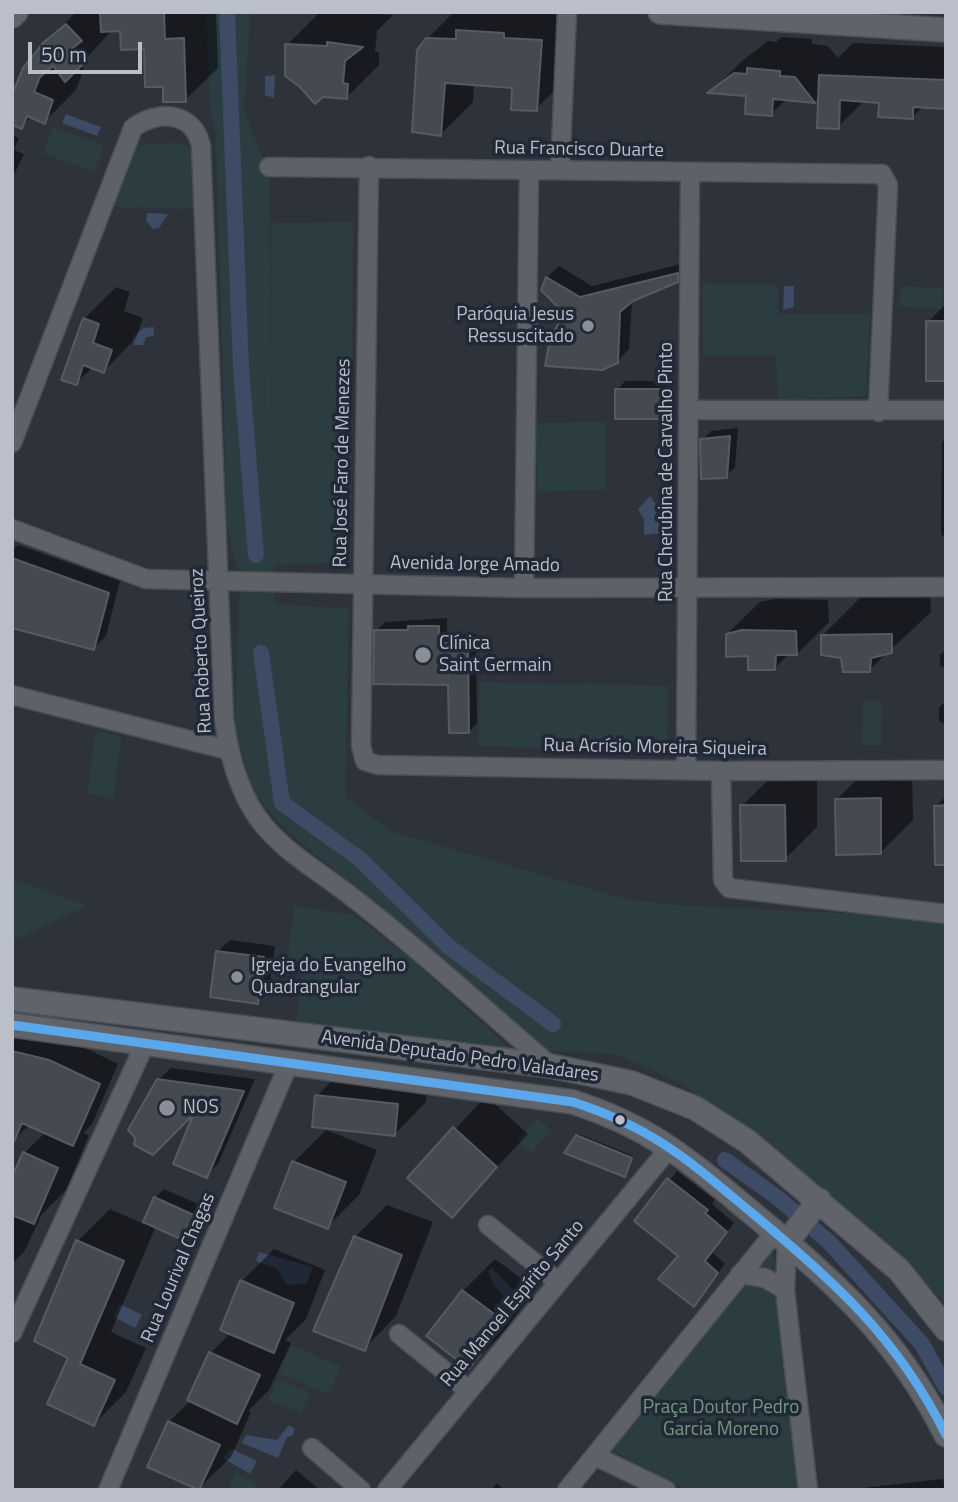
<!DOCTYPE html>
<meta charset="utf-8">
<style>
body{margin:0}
#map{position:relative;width:958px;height:1502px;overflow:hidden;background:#2e323b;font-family:"Titillium Web",sans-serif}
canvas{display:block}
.frame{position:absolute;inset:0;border:14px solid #babfca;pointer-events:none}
.scale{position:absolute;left:28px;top:42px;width:114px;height:32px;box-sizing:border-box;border:4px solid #babfca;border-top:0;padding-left:9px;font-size:21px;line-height:24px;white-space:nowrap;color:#babfca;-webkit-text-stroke:5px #212936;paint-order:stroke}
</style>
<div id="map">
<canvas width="958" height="1502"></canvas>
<div class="frame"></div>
<div class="scale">50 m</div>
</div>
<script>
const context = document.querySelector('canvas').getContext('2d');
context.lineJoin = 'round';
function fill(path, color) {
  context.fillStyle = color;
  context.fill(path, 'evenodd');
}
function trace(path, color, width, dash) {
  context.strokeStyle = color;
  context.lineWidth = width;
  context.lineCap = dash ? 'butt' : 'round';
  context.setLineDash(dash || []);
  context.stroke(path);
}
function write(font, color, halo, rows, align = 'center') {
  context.font = font + ' "Titillium Web",sans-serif';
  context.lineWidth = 7;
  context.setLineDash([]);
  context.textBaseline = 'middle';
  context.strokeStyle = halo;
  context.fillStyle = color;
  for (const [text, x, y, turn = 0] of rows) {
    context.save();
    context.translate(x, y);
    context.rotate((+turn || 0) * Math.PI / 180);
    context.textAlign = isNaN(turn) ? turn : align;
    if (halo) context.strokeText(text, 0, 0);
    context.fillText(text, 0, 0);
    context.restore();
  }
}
fill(new Path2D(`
 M206 12H250L244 110 269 175 272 428 271 223 353 222 351 562 274 564V604L349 609 345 797 392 832 626 899 674 905 895 916 946 925V1303L838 1202 684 1085 616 1054 544 1051 439 956 286 830 254 793 235 731 240 579 227 526 216 134 210 107Z
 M53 127 104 145 94 172 43 153Z
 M181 143 191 149 194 209 113 207 138 145Z
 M702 283 778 285V314H870L866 396 778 400 776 355H703Z
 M900 286 943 288 942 309 899 306Z
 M605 422V490L537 491 536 423Z
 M480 682 668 686 667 750 478 746Z
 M863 701H882L881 745H862Z
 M95 731 121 736 113 800 88 793Z
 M12 879 87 906 12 941Z
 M294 906 353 915 404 953 513 1051 296 1024 304 963 288 959Z
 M537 1118 551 1130 532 1153 517 1141Z
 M772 1247 776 1277 753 1268Z
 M755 1281 777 1300 800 1490H688L605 1447 742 1284Z
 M291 1345 341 1367 328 1394 279 1373Z
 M278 1379 310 1393 301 1413 268 1400Z
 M235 1473 258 1484 255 1490H228Z`), '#2c3d41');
fill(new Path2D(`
 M275 75 274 98 265 95V76Z
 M66 114 101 127 97 136 62 123Z
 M147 213 168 214 159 228 153 229 146 221Z
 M784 286H794V307L783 310Z
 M154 327V336L146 337 143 345H134L133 336 144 328Z
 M650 496 656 504V515L663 520 662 533 644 535V520L638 509Z
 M259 1252 313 1267 306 1284 287 1285 276 1268 256 1261Z
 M491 1267 512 1289H518V1297L508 1299C496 1292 494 1283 488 1272Z
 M120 1304 142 1315 135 1328 114 1317Z
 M289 1425 295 1429 292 1436 287 1437 278 1458 242 1443 246 1435 277 1440Z
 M232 1449 257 1461 250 1474 223 1458Z`), '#3e4b64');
fill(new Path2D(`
 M76 12H216L218 68 185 100 164 85 146 47 122 30H112L79 66 84 68 76 90 44 122 32 116 21 127 45 44Z
 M359 12 393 15 377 31 375 52H379V65L347 97 287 45 319 13Z
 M454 12H573L568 77 536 109 514 87 474 83 473 102 441 134 427 39Z
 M781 37 812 39V44L828 46 838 58 853 43 946 47V106H924L912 117 881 101 865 100 838 127 820 95 815 101 787 99 771 114 748 94 711 92 742 61 768 41 776 42Z
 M12 135 19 138 14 150 24 154 12 179Z
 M689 262V268L677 280 632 300 629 349 617 362 543 289 547 277 559 266 592 286Z
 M116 287 130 292 124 311 143 318 136 338 104 371 93 367 76 383 84 319Z
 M946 304V380L928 322Z
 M625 381H669L670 409 661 417 617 390Z
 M738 428 735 467 726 476 702 440 711 431Z
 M946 438V541L941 533 942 442Z
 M18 545 120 581 106 636 94 648 12 626V551Z
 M862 596H930L931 612 869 670 843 657 823 635Z
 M776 599 828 600 829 622 797 654H789L775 668 749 654 727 634 760 602Z
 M447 618V635L476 634 477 723 469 732 450 683 376 631 385 622Z
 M946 649V668L940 666V655Z
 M946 701V725L939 721V707Z
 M870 767H912L913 820 881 852 837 799Z
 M817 773V827L785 859 742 806 774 774Z
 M946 796V860L936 806Z
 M230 940 275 946 269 990 257 1002 218 951Z
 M24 1030 69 1040 118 1064 92 1124 83 1133 89 1135 66 1190 42 1214 24 1252 12 1264V1181L24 1153 46 1132 30 1125 12 1141V1042Z
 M349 1063 430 1072 426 1102 394 1135 317 1096Z
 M171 1068 255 1079 218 1164 206 1176 198 1108 158 1080Z
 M486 1096 528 1134 452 1215 410 1178Z
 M326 1130 377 1150 359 1195 327 1227 294 1162Z
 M579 1134 633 1156 626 1172 577 1136Z
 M677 1171 715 1200 712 1204 734 1223 712 1252 725 1264 693 1305 681 1255 637 1221Z
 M164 1189 204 1207 193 1230 185 1239 156 1226 111 1332 146 1348 126 1392 94 1424 71 1357 78 1241 110 1209 144 1224 155 1198Z
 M387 1205 433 1222 396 1316 364 1349 355 1237Z
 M274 1249 325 1270 306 1319 285 1340 291 1343 269 1390 248 1411 251 1412 231 1457 198 1489 169 1422 191 1400 211 1353 230 1333 242 1281Z
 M495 1259 536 1289 501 1335 469 1367 429 1336 463 1291Z
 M296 1470 320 1490H278Z
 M943 1479 945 1490H844Z
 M497 1483 504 1490H491Z`), '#0007');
trace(new Path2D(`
 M227 12 241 367 256 555
 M261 653 282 803 361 860 449 947 553 1024
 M725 1160 778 1198 829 1242 922 1344 946 1388`), '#3e4b64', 16);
const building = new Path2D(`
 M100 12H164L165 39 184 38 186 102H163V87H145L144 49 121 50 120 31 101 32Z
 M66 24 82 41 70 50 82 65 65 82 53 66 40 77 34 92 53 100 45 124 27 116 22 129 12 125V95L23 68 44 42Z
 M456 30 504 33V38L542 40 537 111 511 110 512 88 445 83 441 136 412 132 417 50 426 38 456 39Z
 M327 42 363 47 345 61 343 83 348 84 347 99 323 97 315 104 300 87 285 76V44L327 46Z
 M747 68 780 71V76L795 77 815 103 773 99 772 116 745 114 746 96 707 93 734 73 747 74Z
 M819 75 946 80V109L913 107V119L878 117 879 103 840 100 839 129 817 128Z
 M678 273V282L633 301 620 312 618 363 602 370 545 366 550 339 564 313 541 290 546 277 580 297Z
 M83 318 99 324 93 343 112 350 104 373 83 365 77 385 61 380Z
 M926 321H946V381H926Z
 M615 389H660L662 419H615Z
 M730 436 727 478 701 479 700 439Z
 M12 558 109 593 94 650 12 628Z
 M408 626H439V643L468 642 469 733H449L448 685 373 684 374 630H408Z
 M742 630 796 631 797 655H776L775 670H748V656L726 657V634Z
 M892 634V653L871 658 870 672H843L841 658 821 655V635Z
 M881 798V854L836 855 835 799Z
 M740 805H785L786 861H741Z
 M946 805V865H935L934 806Z
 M216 951 264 957 258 1004 210 997Z
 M12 1051 49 1060 100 1084 73 1146 22 1123 12 1146Z
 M157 1079 244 1091 207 1178 173 1164 193 1115 153 1155 134 1145 135 1138 128 1130Z
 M315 1095 398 1104 395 1136 312 1127Z
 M453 1127 497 1167 452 1218 407 1178Z
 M576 1135 632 1158 625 1177 564 1153Z
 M23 1152 58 1168 34 1224 12 1215V1177Z
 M292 1161 346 1182 328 1229 274 1208Z
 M667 1178 708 1210 705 1213 727 1232 705 1261 718 1273 694 1307 658 1279 678 1256 634 1221Z
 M154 1197 196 1216 185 1241 143 1222Z
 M354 1236 402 1255 365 1351 313 1331Z
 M76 1240 124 1261 80 1364 115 1380 94 1426 47 1404 68 1358 34 1341Z
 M240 1280 294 1303 274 1353 220 1330Z
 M462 1290 505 1322 469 1369 426 1336Z
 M209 1352 260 1375 237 1424 187 1400Z
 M168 1421 220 1445 199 1490 147 1467Z`);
fill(building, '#454950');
trace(building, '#575a62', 2);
const minor = new Path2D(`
 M369 166 361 746 365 761 378 765 721 771 946 770
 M269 167 882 174 888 185 878 412
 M560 169 567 12
 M688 410H946
 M12 443 133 128C158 109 194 112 201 146L224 719C229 756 240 798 265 827 289 855 323 874 352 897 421 950 485 1010 551 1066
 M12 529 146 579 524 588 946 587
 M524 588 529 170
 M12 695 228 750
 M686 770 690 173
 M721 771 723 880 729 888 946 914
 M488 1225 558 1282
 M787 1242 785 1290 808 1490
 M740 1274 765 1278 785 1290
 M12 1333 145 1044
 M399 1334 469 1391
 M312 1448 361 1490
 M595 1456 666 1490
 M108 1490 289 1063
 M387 1490 671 1146
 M567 1490 775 1232`);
const major = new Path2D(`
 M660 12 946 30
 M12 16 16 12
 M12 999 551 1066 632 1083 695 1108 747 1141 899 1270 946 1329
 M12 1025 573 1102C653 1128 688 1160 752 1213 833 1280 898 1338 946 1435
 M787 1242 819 1200`);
trace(minor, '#4a4e54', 21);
trace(major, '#4c4f57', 26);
trace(minor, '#5e6268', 18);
trace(major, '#60646a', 23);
trace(new Path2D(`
 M12 1025 573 1102C653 1128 688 1160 752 1213 833 1280 898 1338 946 1435`), '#5aa8eb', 9);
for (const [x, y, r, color] of [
 [588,326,7,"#898e98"],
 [423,655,9,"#898e98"],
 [237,977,7,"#898e98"],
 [167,1108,9,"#898e98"],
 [620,1120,6,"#babfca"]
]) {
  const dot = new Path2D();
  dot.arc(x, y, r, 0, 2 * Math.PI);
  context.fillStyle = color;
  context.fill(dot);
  trace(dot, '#212936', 2.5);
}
write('19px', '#babfca', '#212936', [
 ["Rua Francisco Duarte",579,150,1],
 ["Rua José Faro de Menezes",343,463,-89],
 ["Rua Cherubina de Carvalho Pinto",667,472,-90],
 ["Avenida Jorge Amado",475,565,1],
 ["Rua Roberto Queiroz",202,651,-93],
 ["Rua Acrísio Moreira Siqueira",655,748,1],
 ["Avenida Deputado Pedro Valadares",460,1057,8],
 ["Rua Lourival Chagas",179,1268,-67],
 ["Rua Manoel Espírito Santo",513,1304,-50]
]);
write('19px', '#babfca', '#212936', [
 ["Paróquia Jesus",574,315,"right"],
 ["Ressuscitado",574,337,"right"],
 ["Clínica",439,644],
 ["Saint Germain",439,666],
 ["Igreja do Evangelho",251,966],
 ["Quadrangular",251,988],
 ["NOS",183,1108]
], 'left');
write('19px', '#73997e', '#212936', [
 ["Praça Doutor Pedro",721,1408],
 ["Garcia Moreno",721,1430]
]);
</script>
